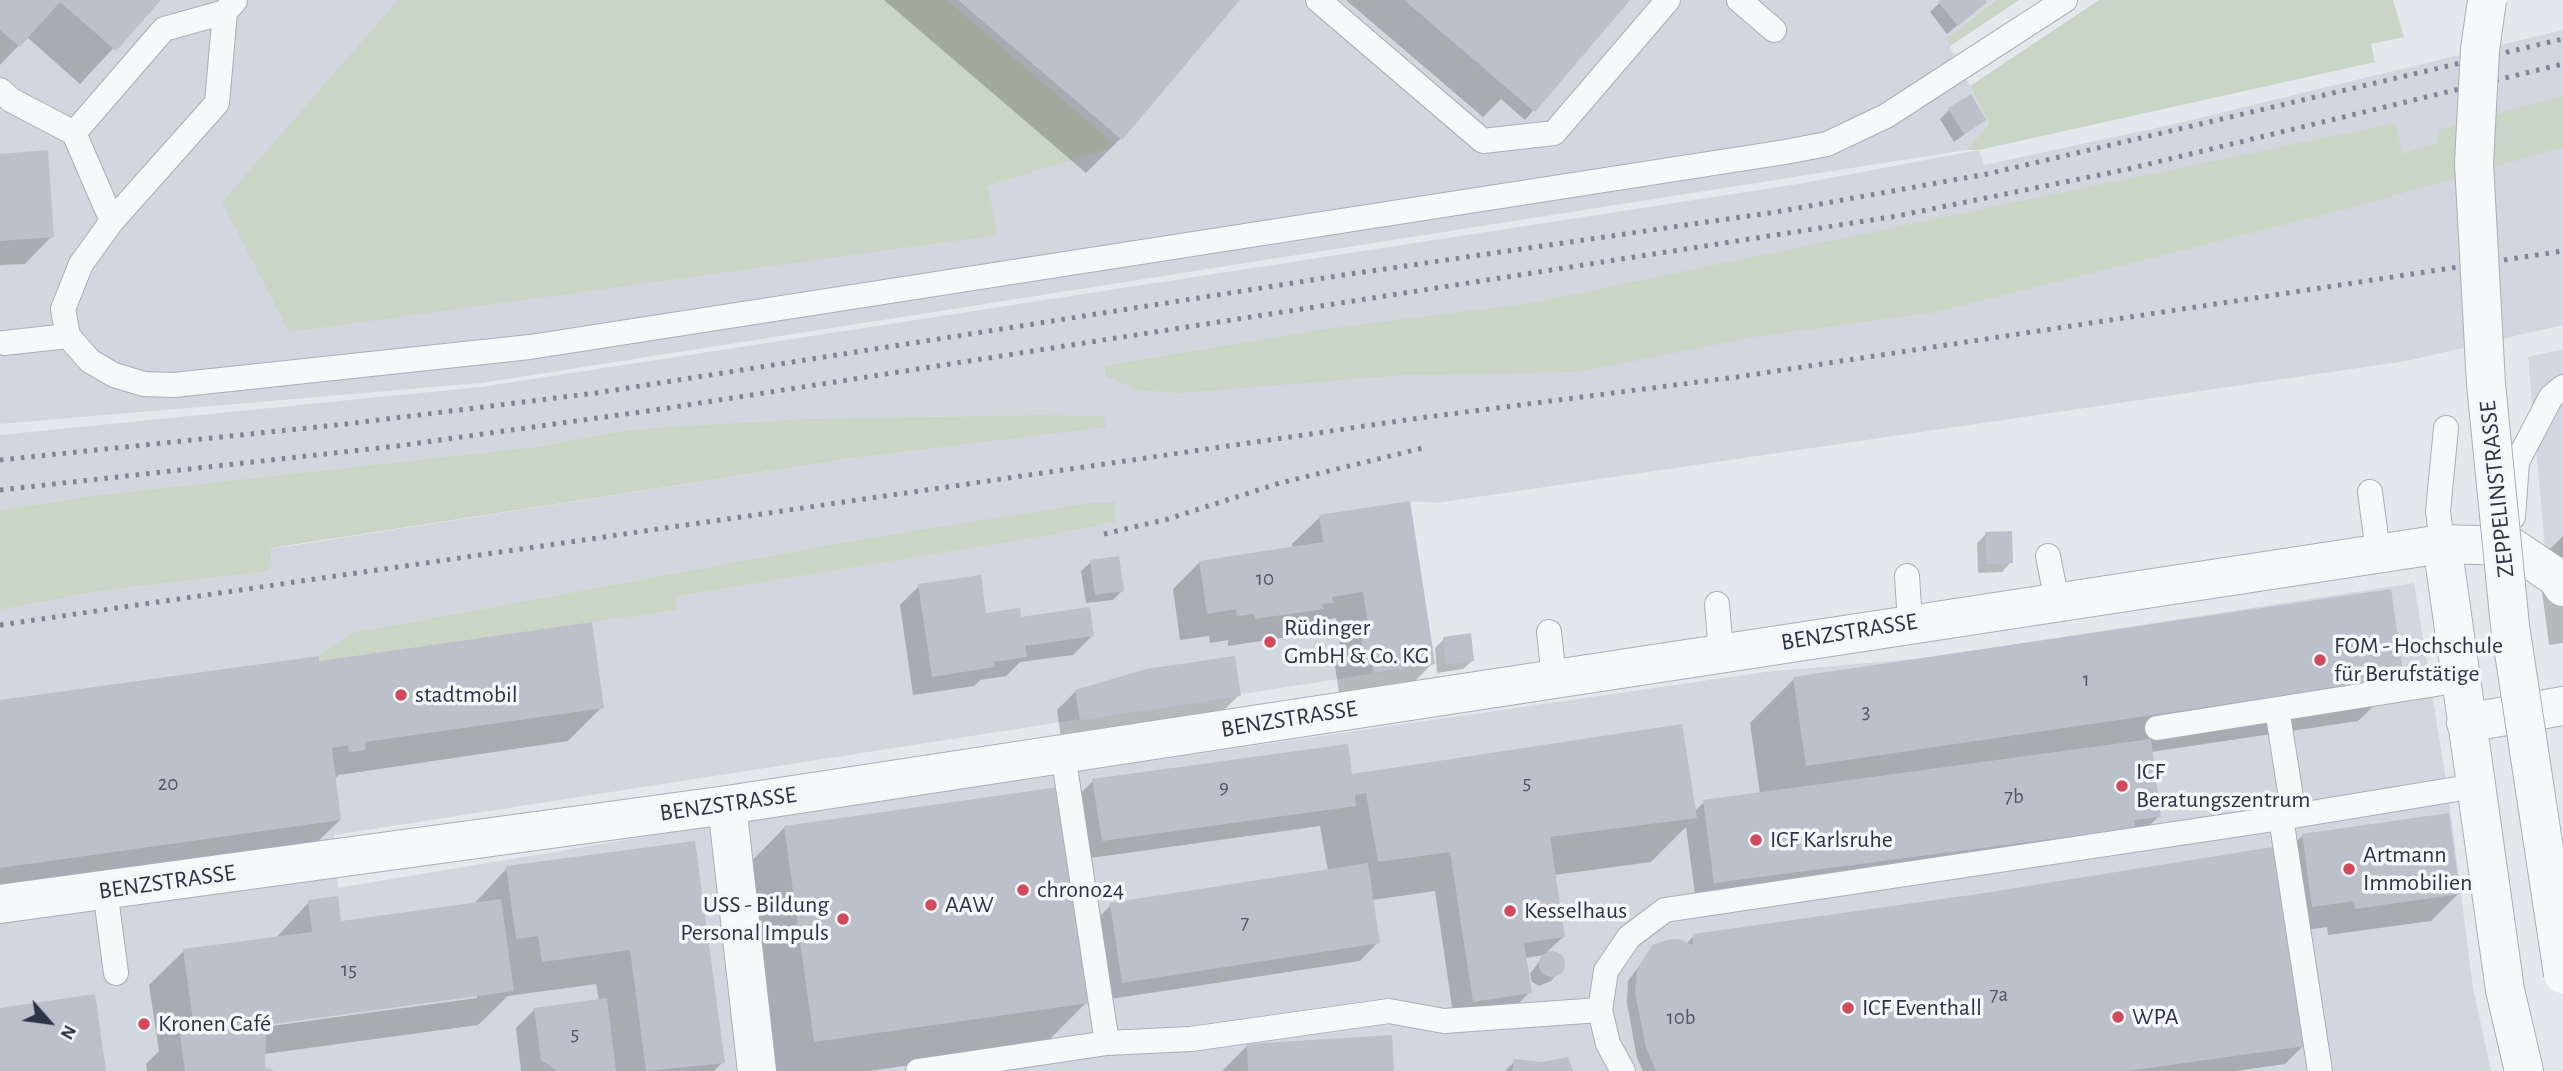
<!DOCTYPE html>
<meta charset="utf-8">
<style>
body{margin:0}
#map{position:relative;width:2563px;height:1071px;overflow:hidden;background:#e4e7ec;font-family:"Alegreya Sans",sans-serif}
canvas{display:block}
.north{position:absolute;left:14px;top:987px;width:70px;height:70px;-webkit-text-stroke:5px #f4f6f9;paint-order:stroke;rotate:118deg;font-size:19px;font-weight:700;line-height:28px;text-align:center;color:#2b3445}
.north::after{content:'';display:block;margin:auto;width:24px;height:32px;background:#2b3445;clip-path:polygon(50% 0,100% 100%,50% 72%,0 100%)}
</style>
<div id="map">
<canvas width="2563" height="1071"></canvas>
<div class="north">N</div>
</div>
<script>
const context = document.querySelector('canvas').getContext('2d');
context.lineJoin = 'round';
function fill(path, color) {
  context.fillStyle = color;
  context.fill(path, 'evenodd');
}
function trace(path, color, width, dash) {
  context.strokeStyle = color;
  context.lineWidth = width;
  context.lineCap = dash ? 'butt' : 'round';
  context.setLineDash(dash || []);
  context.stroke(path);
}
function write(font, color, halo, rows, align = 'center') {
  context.font = font + ' "Alegreya Sans",sans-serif';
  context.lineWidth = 7;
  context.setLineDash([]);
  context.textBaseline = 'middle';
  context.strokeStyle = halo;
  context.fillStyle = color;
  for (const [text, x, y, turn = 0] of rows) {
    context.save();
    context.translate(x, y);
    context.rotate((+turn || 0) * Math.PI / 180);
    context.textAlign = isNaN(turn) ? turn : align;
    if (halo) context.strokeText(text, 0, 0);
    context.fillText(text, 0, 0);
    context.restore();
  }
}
fill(new Path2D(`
 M0 0H1995L1946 39 1989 124 1966 150 481 383 0 424Z
 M2563 30V325L2406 361 1436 503 1410 501 1435 664 334 835 338 888 787 813 1765 672 1925 658 2414 583 2448 792 2473 988 2491 1071H0V610L100 591 270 571V549L853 458 1106 426 1033 415 799 419 634 429 534 447 98 495 0 510V435L481 387 1798 184 1979 150 1984 165 2170 125ZM1114 502 1115 522 1056 534 675 597 676 610 319 661 351 633 839 543Z
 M2563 349V557L2546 559 2528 357Z`), '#d2d6de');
fill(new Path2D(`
 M398 0H947L1116 146 987 186 998 235 289 332 222 202Z
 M1996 0H2019L1950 46 1946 39Z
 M2099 0H2393L2404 37 2371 44 2375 62 1979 150H1966L1989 124 1970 86Z
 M2563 96V147L2347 209 1936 312 1760 336 1578 372 1405 375 1180 393 1139 390 1105 376V366L1123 363 1318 330 1532 303 2396 123 2402 154 2437 144 2438 130Z
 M1033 415 1104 416 1106 427 853 458 271 548 270 571 100 591 0 610V510L98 495 534 447 634 429 799 419Z
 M1115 502V522L1056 534 675 597 677 610 319 661V656L351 633 839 543 1091 503Z`), '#c9d6c5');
fill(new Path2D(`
 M0 0H158L80 84 27 37 0 65Z
 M884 0H1238L1120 139 1086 173Z
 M1346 0H1628L1525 120 1501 99 1483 117Z
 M1943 0H1983L1975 11 1947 34 1930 12Z
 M1949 110 1984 120 1954 142 1940 119Z
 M0 155 52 236 25 264 0 265Z
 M1320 517 1433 663 1406 690 1339 693 1334 659 1341 652 1336 618 1311 622 1294 636 1228 646V640L1210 643 1209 636 1180 640 1173 589 1200 562 1293 549 1292 544Z
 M1986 534 2011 562 2002 572 1978 573 1977 543Z
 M2563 536V643L2549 645 2538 561Z
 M1091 562 1122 591 1113 600 1086 603 1081 571Z
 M919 586 985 615 1020 619 1092 636 1073 655 1020 662 1006 676 980 680 974 686 913 695 900 605Z
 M1444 639 1473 660 1463 669 1437 673 1435 648Z
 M318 663 602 707 568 741 339 775 334 779 340 820 312 847 0 890V702Z
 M2402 678 2358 721 2151 752 2159 816 2140 835 1696 901 1686 827 1651 862 1554 875 1564 936 1547 952 1561 957 1564 965 1551 981 1539 986 1532 982 1530 974 1544 955 1524 958 1530 992 1511 1011 1454 1020 1435 891 1372 900 1378 942 1360 961 1104 1000 1092 924 1111 905 1328 871 1320 826 1083 859 1074 800 1093 781 1351 778 1694 812 1704 802 1760 794 1750 723 1794 679Z
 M1076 691 1239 695 1220 714 1061 738 1057 710Z
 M784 828 1087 1002 1043 1046 869 1071H768L741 872Z
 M2303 835 2458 894 2431 921 2328 935 2327 927 2286 933 2304 1045 2285 1064 2236 1071H1643L1637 1058 1627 1003 1628 981 1653 947 1686 944 1694 936 2274 864Z
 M694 843 723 1062 714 1071H521L516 1028 535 1009 599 1001 596 984 508 996 478 1025 264 1054V1068L271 1071H147L146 1064 159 1051 149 985 184 951 275 939 309 902 340 923 473 905 507 868ZM477 995V998L264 1027V1024Z
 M1248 1045 1392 1071H1222Z
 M1515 1061 1541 1064 1571 1071H1505Z`), '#0003');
fill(new Path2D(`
 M0 0H161L116 51 60 2 20 47 0 30Z
 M958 0H1240L1122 140Z
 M1404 0H1630L1535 112Z
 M1940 0H1985L1987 2 1958 26 1938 2Z
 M1971 94 1986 120 1964 134 1948 108Z
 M48 150 54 237 0 241V154Z
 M1410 501 1435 664 1373 673 1372 665 1365 667 1360 630 1369 629 1363 592 1332 597 1333 603 1322 604 1324 609 1255 619 1254 614 1237 616 1236 609 1207 614 1199 561 1323 542 1319 515Z
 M2012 531 2013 563 1987 564 1985 532Z
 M1119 556 1124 591 1095 595 1090 560Z
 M981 575 986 613 1020 608 1021 617 1090 607 1094 636 1025 646 1027 657 994 662 995 667 932 677 918 584Z
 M2391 589 2404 678 1806 766 1793 677Z
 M592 622 604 708 365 742 366 750 349 752 348 745 332 748 341 820 0 868V700L319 656V661Z
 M1471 633 1474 661 1446 665 1443 637Z
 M1235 656 1241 696 1080 720 1075 690 1146 669Z
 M1682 724 1697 818 1550 837 1565 937 1524 943 1532 993 1473 1002 1450 852 1378 862 1366 793 1355 795 1356 806 1102 841 1092 779 1348 744 1352 774Z
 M2151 739 2161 817 2134 820 2135 828 1714 883 1703 800Z
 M1059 787 1089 1003 814 1042 784 826Z
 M2449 813 2460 894 2355 909 2354 901 2312 907 2302 834Z
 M695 841 725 1063 646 1071 630 950 542 962 538 936 516 939 506 866Z
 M2273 847 2306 1046 2127 1071H1656L1646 1048 1635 993 1637 970 1652 945 1668 940 1678 939 1693 945V934L1978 894Z
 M1368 863 1380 943 1122 983 1110 903Z
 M338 896 341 921 501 899 514 991 266 1025 265 1067 275 1071H185L179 1028 195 1035 183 949 312 932 308 900Z
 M1539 964a13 13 0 1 1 26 0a13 13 0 1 1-26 0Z
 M95 994 106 1071H0V1008Z
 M607 998 616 1071H558L541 1060 534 1008Z
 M1392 1035 1394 1071H1248L1247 1044Z
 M1568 1057 1573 1071H1512L1514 1059 1541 1062Z`), '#bbc0ca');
const service = new Path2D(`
 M1318 0 1483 141 1554 133 1668 0
 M1739 0 1774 30
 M225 12 217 103 112 221 81 264 63 309 68 336 90 361 114 375 144 384 174 385 530 347 1785 152 1827 144 1886 116 2065 0
 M0 90 11 100 74 133
 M112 221 74 133 164 29 225 12 235 1
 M4 343 68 336
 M2370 492 2378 552
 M2513 517 2517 462 2551 397 2563 387
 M2442 544 2438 511 2446 428
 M2048 556 2057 602
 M1907 576 1910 622
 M1717 604 1721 653
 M1549 632 1554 678
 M2277 709 2294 816
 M2157 728 2461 680
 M1063 754 1107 1043
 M2281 818 2320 1071
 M105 890 116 973
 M1600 1010 1606 971 1629 937 1665 910 2281 818 2475 786
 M918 1071 1107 1043 1191 1039 1389 1011 1444 1021 1600 1010 1608 1044 1623 1071`);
const minor = new Path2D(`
 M2442 544 2505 990 2524 1071
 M2466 723 2563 706
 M727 805 757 1071
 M0 904 727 805 2442 544 2510 546 2556 577 2563 587`);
trace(service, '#a9aeb7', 26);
trace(minor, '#a9aeb7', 40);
trace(service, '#f7f8fa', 24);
trace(minor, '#f7f8fa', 38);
trace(new Path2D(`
 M0 460 346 424 596 393 1350 274 1776 212 1987 174 2563 39
 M0 490 397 446 662 409 1897 216 2124 170 2563 64
 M1104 534 1168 519 1280 483 1427 447
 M0 625 1427 417 1737 377 2563 251`), '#7d8696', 5, [3.5, 7]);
const tertiaryBridge = new Path2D(`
 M2487 0 2480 50 2474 163 2486 384 2510 626 2563 974`);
trace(tertiaryBridge, '#a9aeb7', 40, []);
trace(tertiaryBridge, '#f7f8fa', 38);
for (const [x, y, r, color] of [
 [1270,642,7,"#d1495b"],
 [2320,660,7,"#d1495b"],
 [401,695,7,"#d1495b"],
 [2122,786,7,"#d1495b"],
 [1756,840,7,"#d1495b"],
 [2349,869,7,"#d1495b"],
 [1023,890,7,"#d1495b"],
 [931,905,7,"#d1495b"],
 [1510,911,7,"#d1495b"],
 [843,919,7,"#d1495b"],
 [1848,1008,7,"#d1495b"],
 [2118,1017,7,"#d1495b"],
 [144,1024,7,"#d1495b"]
]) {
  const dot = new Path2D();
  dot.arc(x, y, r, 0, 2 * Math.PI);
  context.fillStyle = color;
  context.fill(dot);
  trace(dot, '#f4f6f9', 2.5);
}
write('21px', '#4f5766', null, [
 ["10",1265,579],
 ["1",2086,680],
 ["3",1866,712],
 ["5",1527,783],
 ["20",168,784],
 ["9",1224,787],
 ["7b",2014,797],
 ["7",1245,923],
 ["15",349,970],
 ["7a",1999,995],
 ["10b",1681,1018],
 ["5",575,1034]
]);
write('24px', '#2b3445', '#f4f6f9', [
 ["ZEPPELINSTRASSE",2497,489,-96],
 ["BENZSTRASSE",1849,632,-9],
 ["BENZSTRASSE",1289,719,-9],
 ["BENZSTRASSE",728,804,-8],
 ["BENZSTRASSE",167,882,-8]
]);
write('24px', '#2b3445', '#f4f6f9', [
 ["Rüdinger",1284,628],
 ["GmbH & Co. KG",1284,656],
 ["FOM - Hochschule",2334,646],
 ["für Berufstätige",2334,674],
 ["stadtmobil",415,695],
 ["ICF",2136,772],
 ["Beratungszentrum",2136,800],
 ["ICF Karlsruhe",1770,840],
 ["Artmann",2363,855],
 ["Immobilien",2363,883],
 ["chrono24",1037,890],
 ["USS - Bildung",829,905,"right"],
 ["Personal Impuls",829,933,"right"],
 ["AAW",945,905],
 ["Kesselhaus",1524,911],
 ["ICF Eventhall",1862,1008],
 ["WPA",2132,1017],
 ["Kronen Café",158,1024]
], 'left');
</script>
